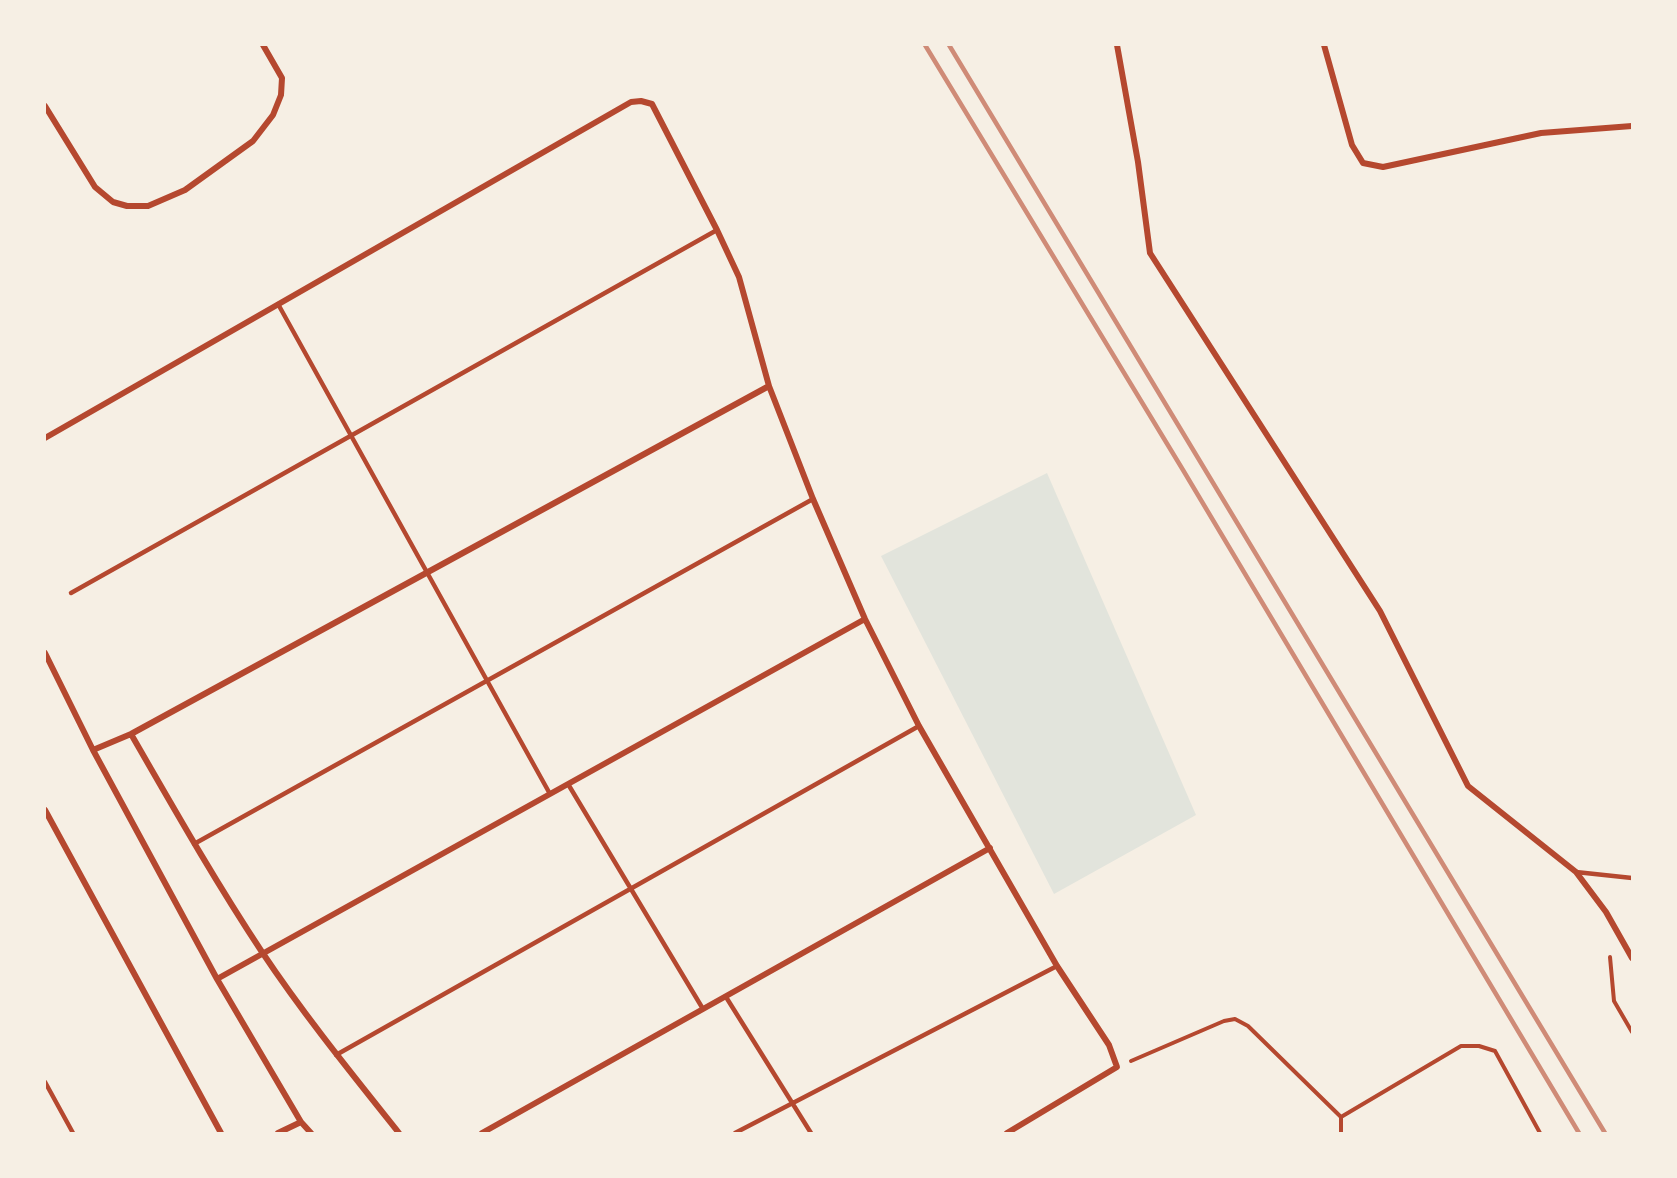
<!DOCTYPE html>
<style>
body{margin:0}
#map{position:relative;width:1677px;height:1178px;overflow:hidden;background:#f6efe4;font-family:"Nunito Sans",sans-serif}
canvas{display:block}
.frame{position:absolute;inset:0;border:46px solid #f6efe4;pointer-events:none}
</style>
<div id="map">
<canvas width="1677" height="1178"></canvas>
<div class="frame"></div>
</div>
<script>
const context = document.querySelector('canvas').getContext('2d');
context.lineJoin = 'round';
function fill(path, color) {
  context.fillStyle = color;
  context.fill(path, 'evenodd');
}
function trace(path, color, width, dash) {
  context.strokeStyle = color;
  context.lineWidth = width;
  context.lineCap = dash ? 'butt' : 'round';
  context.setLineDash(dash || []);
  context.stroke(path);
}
fill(new Path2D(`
 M1047 473 1196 815 1054 894 881 556Z`), '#e2e4dc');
trace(new Path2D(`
 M1610 957 1614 1001 1632 1032
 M1131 1061 1224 1021 1235 1019 1248 1026 1341 1117
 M1341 1133V1117L1461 1046H1479L1495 1051 1540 1133`), '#b5482f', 4);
trace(new Path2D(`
 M278 304 550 794
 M71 593 717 230
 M568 784 703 1009
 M194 844 813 499
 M1576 872 1632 878
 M726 997 811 1133
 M336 1055 919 726
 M45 1082 73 1133
 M735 1133 1057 966`), '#b5482f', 4.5);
trace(new Path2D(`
 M1117 45 1138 162 1150 253 1380 611 1468 786 1576 872 1606 912 1632 958
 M1324 45 1352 145 1363 163 1383 167 1541 133 1632 126
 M45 106 95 187 113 202 127 206H148L185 190 253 141 273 115 281 95 282 78 263 45
 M45 438 631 102 641 101 652 104 717 230 739 277 769 386 813 499 865 619 919 726 1057 966 1109 1045 1117 1067 1007 1133
 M45 653 93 750 217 979 301 1122 311 1133
 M131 734C173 807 215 881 262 952 304 1015 352 1074 399 1133
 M93 750 131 734 769 386
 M45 810 221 1133
 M217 979 865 619
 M278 1133 301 1122
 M482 1133 990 848`), '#b5482f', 6);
trace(new Path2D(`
 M925 45 1183 470 1579 1133
 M949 45 1605 1133`), '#cf8b77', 4.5);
</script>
